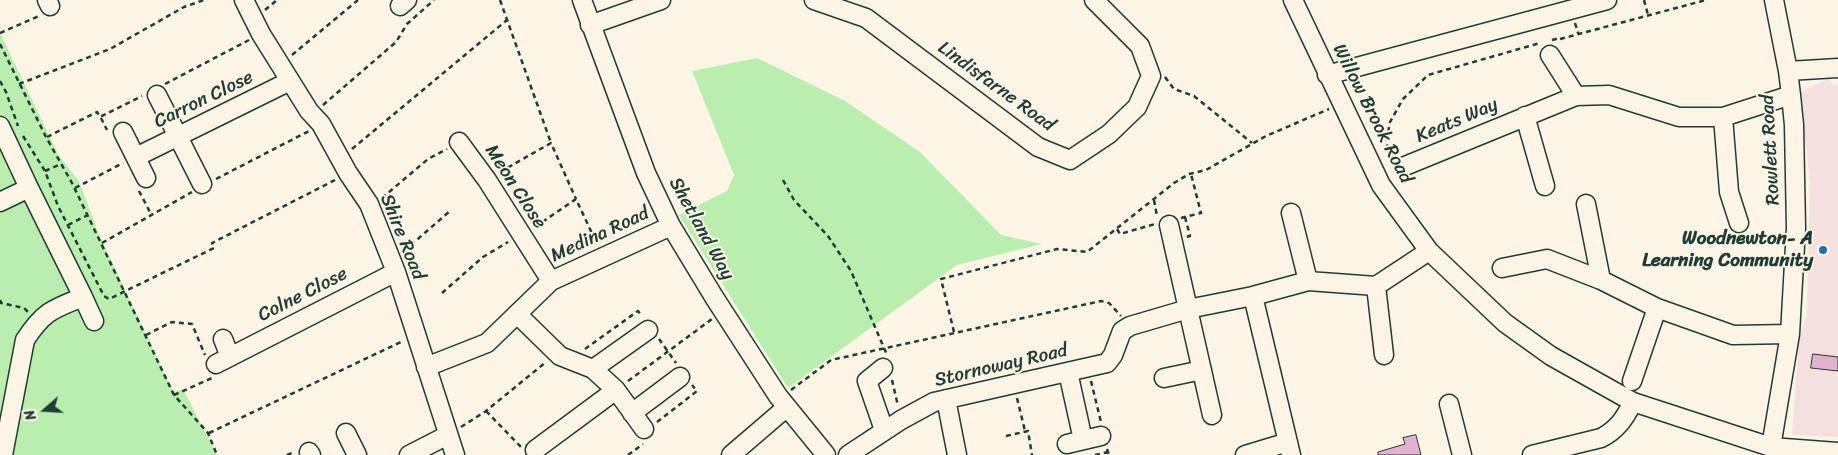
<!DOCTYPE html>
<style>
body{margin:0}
#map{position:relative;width:1838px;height:455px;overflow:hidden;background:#fcf5e5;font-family:Sriracha,sans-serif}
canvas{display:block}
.north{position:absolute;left:20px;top:385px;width:50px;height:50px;-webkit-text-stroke:4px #fcf5e5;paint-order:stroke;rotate:251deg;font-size:14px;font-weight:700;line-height:20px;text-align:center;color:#1f3d34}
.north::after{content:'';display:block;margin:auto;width:18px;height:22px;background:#1f3d34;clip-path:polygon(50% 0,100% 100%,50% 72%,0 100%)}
</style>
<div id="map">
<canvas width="1838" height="455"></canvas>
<div class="north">N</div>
</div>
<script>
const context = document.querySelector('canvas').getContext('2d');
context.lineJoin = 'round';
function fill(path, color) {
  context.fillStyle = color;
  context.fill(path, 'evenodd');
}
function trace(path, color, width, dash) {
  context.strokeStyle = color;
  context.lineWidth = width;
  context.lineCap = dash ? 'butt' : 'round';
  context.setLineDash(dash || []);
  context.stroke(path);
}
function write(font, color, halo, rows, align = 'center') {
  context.font = font + ' Sriracha,sans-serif';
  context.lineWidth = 4;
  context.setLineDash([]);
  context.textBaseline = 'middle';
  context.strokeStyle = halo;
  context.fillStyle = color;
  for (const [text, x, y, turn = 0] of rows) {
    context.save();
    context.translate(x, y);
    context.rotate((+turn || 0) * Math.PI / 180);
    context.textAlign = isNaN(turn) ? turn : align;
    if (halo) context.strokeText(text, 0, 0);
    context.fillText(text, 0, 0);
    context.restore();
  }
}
fill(new Path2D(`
 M1830 78 1833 86 1838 84V437L1792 435 1799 335 1807 316 1810 183 1800 92Z`), '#f4e1df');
fill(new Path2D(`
 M0 33 59 156 79 181 98 232 173 392 183 389 217 455H0Z
 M757 58 845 101 920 152 1001 235 1042 244 957 265 788 388 679 215 727 191 734 175 692 71Z`), '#baeeaf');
const building = new Path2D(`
 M1813 354 1838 357V371L1811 368Z
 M1416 435 1421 455H1378V452L1405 444 1403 438Z`);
fill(building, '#e2b1d0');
trace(building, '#1f3d34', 1);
const minor = new Path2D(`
 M47 0 50 6
 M244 0 261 34 309 111 321 124 348 173 369 204 396 272 455 455
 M582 0 646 173 671 226 714 297 778 396 826 455
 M814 0 866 18 1038 147 1070 160 1109 134 1137 107 1151 76 1140 46 1094 0
 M1293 0 1381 185 1429 251 1505 323 1551 356 1633 402 1771 447 1838 452
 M400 6 407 0
 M590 25 661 0
 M1550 55 1576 96
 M1788 71 1838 68
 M1327 75 1607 0
 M157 95 202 184
 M1525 116 1545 186
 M1723 117 1729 192 1739 223
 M0 126 29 188 83 297C53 309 44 311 25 340L3 455
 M123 132 146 178
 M459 142 487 180 551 281
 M136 157 290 81
 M1405 166 1576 96 1609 95 1679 117H1723L1791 95
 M0 202 29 188
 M1586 204 1601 280
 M1291 213 1308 281
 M1169 225 1188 309 1253 296 1308 281 1376 286 1429 251
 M1502 268 1547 259 1601 280 1657 308 1733 335 1790 334
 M1376 286 1384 355
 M1253 296 1291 455
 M83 297 94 321
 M518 315 560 356 593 369 616 390 644 429
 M223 339 230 357
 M216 364 396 272
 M426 367 487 343 551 281 671 226
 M883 368 867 381 884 430
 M593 369 648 330
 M1068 372 1083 440
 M1164 378 1202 370
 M1632 381 1657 308
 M946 399 957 455
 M1449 404 1462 455
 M632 413 680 377
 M346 433 357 455
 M1067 444 1101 436
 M1771 447 1790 334 1796 228 1794 125 1791 95 1788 71 1774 0
 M535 450 616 390
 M309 452 311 455
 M409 455 448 435
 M731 455 787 407
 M848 455 901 420 934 402 1107 363 1113 355 1122 331 1130 326 1188 309 1212 415
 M1245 455 1288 442
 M1532 455 1601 438C1617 430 1625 418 1633 402`);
trace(minor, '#1f3d34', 21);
trace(new Path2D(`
 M500 0 551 143
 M1644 0 1648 15
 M265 10 277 0
 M1575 23 1578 33
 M0 33 39 16
 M1560 39 1706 0
 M1552 40 1560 38
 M0 44 46 137 72 183 174 395 208 433 217 455
 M292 55 358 0
 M1165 77 1174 89 1194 96 1252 143
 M0 81 6 92 18 126
 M19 84 110 49 184 7 204 0
 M165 84 249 40
 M323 105 396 42 407 24 434 0
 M101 118 107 130
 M23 136 45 171 58 206 104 296 109 299 214 248 212 243 335 180
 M47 137 97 112 100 117 142 96
 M352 149 507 20
 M1393 157 1386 143 1390 122 1403 99 1428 75 1540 43
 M45 171 61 164
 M500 172 551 143 576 199
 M216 179 309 131
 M783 180 794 200 828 236 851 271 887 355
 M75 188 123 163
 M139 191 151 214
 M382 198 428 159 447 149
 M1154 200 1157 216
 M1185 217 1190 236 1186 237
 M1181 218 1201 213 1191 174
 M68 225 88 215
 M535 227 576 199 597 244
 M1117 229 1120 234 1155 224
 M102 243 192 192
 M404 251 450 211
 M442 293 483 257 508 242
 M0 300 1 303 24 308 28 312
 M954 332 941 279 1057 249 1087 252 1174 183 1189 174 1206 170 1266 136 1329 109
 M146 335 172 322 192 324 205 355
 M659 339 676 363
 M585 349 638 311 642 316
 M892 380 898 406
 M628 381 712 319
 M1091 381 1101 422
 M791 390 831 360 1101 301 1109 303 1121 316
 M174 395 212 378
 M1017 398 1025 431
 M486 411 522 448
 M657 422 697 391 692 385
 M461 427 486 411 546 362
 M209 433 403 341
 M1006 436 1028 431 1032 455
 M1107 449 1109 455
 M287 455 292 453 293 455
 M628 455 643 444
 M1095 455 1108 452`), '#1f3d34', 2.5, [5, 4]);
trace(minor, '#fcf5e5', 18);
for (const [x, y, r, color] of [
 [1823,250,5,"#1f6fb2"]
]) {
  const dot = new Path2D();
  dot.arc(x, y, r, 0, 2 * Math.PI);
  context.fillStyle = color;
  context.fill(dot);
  trace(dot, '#fcf5e5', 2);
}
write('19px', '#1f3d34', '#fcf5e5', [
 ["Lindisfarne Road",996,87,36],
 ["Carron Close",204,100,-26],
 ["Willow Brook Road",1372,114,63],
 ["Keats Way",1457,121,-23],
 ["Rowlett Road",1771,150,-93],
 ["Meon Close",515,187,57],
 ["Shetland Way",701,229,61],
 ["Medina Road",600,235,-25],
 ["Shire Road",402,237,68],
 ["Colne Close",303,295,-27],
 ["Stornoway Road",1001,366,-13]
]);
write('bold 19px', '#1f3d34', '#fcf5e5', [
 ["Woodnewton- A",1813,239],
 ["Learning Community",1813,261]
], 'right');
</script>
